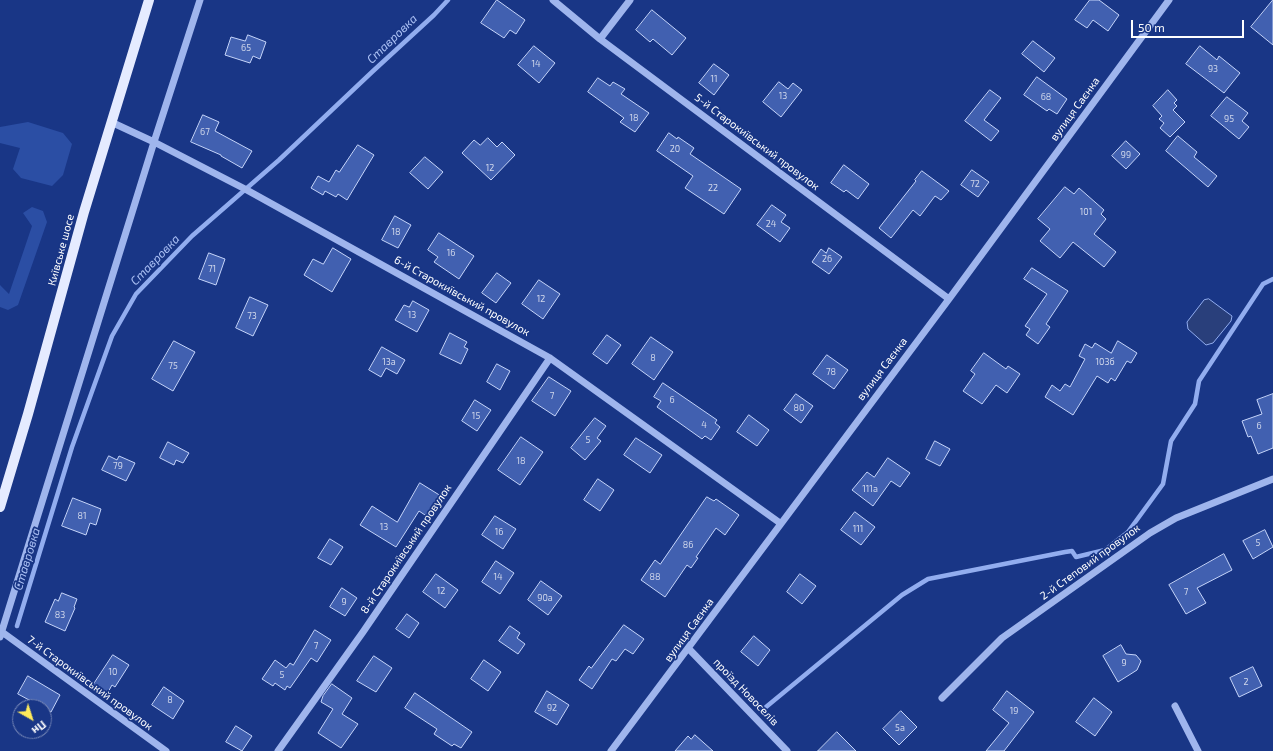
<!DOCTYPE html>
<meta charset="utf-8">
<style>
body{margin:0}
#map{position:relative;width:1273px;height:751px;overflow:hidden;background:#193686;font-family:"Exo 2",sans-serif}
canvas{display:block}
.north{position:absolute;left:12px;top:699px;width:40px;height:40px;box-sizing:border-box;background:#193686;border:1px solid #7586b6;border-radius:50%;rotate:141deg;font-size:11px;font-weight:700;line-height:16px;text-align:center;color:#fff}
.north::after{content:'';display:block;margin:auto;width:14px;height:18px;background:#ffeb5b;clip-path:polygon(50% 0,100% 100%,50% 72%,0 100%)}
.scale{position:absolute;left:1131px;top:20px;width:113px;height:18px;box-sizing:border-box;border:2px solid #fff;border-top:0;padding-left:5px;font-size:12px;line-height:14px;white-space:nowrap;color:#fff;-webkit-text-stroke:3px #193686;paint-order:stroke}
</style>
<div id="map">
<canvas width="1273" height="751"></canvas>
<div class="north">Пн</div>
<div class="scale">50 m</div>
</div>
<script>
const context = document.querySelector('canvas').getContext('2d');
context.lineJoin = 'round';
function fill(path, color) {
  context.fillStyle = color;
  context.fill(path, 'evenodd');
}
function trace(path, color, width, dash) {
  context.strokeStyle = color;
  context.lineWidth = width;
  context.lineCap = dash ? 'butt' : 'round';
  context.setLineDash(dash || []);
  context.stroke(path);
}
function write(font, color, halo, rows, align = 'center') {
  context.font = font + ' "Exo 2",sans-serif';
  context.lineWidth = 3.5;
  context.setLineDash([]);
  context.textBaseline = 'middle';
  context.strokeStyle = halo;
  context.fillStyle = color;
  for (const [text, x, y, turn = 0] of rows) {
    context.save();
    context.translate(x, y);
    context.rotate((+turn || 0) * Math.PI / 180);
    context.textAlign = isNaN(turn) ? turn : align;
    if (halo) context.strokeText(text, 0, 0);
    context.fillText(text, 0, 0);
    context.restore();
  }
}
fill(new Path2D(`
 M28 122 63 133 72 144 63 175 52 186 21 178 13 169 20 148 0 143V127Z
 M32 207 43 211 47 222 18 305 8 310 0 307V285L9 294 32 226 23 213Z`), '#2b4ea4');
const water = new Path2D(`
 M1209 299 1232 316 1231 321 1213 343 1206 345 1188 329 1187 322 1204 300Z`);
fill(water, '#293f7b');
trace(water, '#92adef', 1);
trace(new Path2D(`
 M17 626 72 447 112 336 136 294 192 236 279 160 372 72 434 15 448 0
 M766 707 902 595 928 579 1065 552 1072 551 1076 557 1105 550 1128 532 1163 484 1171 441 1195 404 1199 381 1263 284 1273 279`), '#92adef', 4.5);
const building = new Path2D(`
 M497 0 525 20 516 34 510 30 504 38 481 23Z
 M1090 0H1099L1119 15 1108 31 1093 20 1087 28 1075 20Z
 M1273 0V45L1251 27Z
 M652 10 686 38 672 55 653 39 650 42 636 30Z
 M248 35 266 42 260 59 253 56 250 63 225 55 231 37 245 41Z
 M1033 41 1055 58 1044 72 1022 54Z
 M534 46 555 63 539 83 518 65Z
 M1200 46 1217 60 1219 56 1240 73 1224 93 1186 64Z
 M714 64 729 75 714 95 699 83Z
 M1037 77 1067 99 1057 114 1049 109 1047 111 1024 95Z
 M598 78 610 86 613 82 625 89 621 94 649 113 635 132 620 122 624 118 588 92Z
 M779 82 788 89 793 83 802 90 781 117 763 102Z
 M990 90 1001 98 984 120 999 131 991 141 965 121Z
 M1168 90 1177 100 1174 103 1177 106 1173 110 1185 122 1170 137 1160 128 1164 123 1159 119 1162 116 1153 106Z
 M1227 97 1248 113 1242 121 1249 127 1239 139 1211 116Z
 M203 115 219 122 215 131 252 151 242 168 221 156V155L191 142Z
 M669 133 677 139 678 137 694 148 690 154 741 189 724 214 685 188 693 176 657 151Z
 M1178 136 1197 152 1194 157 1217 176 1208 187 1166 151Z
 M488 138 497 147 502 142 515 155 491 180 462 153 474 140 480 145Z
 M1126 141 1140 154 1126 169 1112 156Z
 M358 145 374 155 347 200 338 194 336 197 325 191 323 195 311 188 318 176 329 182 336 170 339 172Z
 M425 157 443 172 428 189 410 173Z
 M844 165 869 184 858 199 846 190 844 192 831 183Z
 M972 170 989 182 978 197 961 185Z
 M922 171 949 191 941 200 935 196 920 216 913 210 891 238 879 228 916 181 915 180Z
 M1065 187 1074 194 1079 188 1104 210 1101 214 1106 219 1094 234 1116 252 1104 267 1073 242 1060 258 1040 241 1050 229 1038 219Z
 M772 205 786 215 781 222 790 228 780 242 757 225Z
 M395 216 411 225 398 248 382 240Z
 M439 233 474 256 459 279 434 262 438 257 428 250Z
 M333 248 351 259 332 292 304 275 313 259 323 264Z
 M829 248 842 257 829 274 812 262 821 249 826 253Z
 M209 253 225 259 216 285 199 279Z
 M1032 268 1068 291 1046 324 1050 327 1038 344 1026 335 1030 329 1025 326 1047 294 1024 279Z
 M497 273 511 283 496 303 482 293Z
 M539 280 560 294 543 319 522 304Z
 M250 297 268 305 253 336 236 328Z
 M413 301 429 310 417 332 395 320 404 305 409 307Z
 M450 333 467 342 464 347 468 349 461 364 440 354Z
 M607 335 621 345 607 364 593 354Z
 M651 337 673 352 654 380 632 364Z
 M174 341 195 352 173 391 152 379Z
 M1118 341 1137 353 1131 363 1127 361 1115 381 1111 378 1108 383 1097 376 1073 415 1045 397 1052 385 1060 391 1065 384 1070 387 1085 359 1079 356 1085 344 1092 348 1095 343 1111 353Z
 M382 347 405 360 397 374 386 368 381 377 369 370Z
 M984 353 1006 369 1008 366 1020 374 1007 393 996 385 982 404 963 391 975 374 971 371Z
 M827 355 848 370 834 389 813 374Z
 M497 364 510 371 500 390 487 382Z
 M549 377 571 391 555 416 532 401Z
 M663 383 717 420 715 423 720 427 711 440 705 436 702 439 657 407 661 401 654 397Z
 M796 394 813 406 801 423 784 410Z
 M1273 394V448L1258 454 1251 436 1248 437 1242 421 1262 414 1257 400Z
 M475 400 491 410 477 431 462 421Z
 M749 415 769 430 757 446 737 432Z
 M595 418 606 426 597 438 601 441 585 460 571 448Z
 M521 437 543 452 520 485 498 470Z
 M636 438 662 455 650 473 624 455Z
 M935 441 950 449 940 466 926 459Z
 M168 442 189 453 183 463 176 460 174 465 160 458Z
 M109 456 117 460 119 456 135 463 126 481 102 470Z
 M888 458 910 473 900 487 891 481 873 506 852 490 867 472 874 477Z
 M598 479 614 490 600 511 584 500Z
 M420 483 441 496 428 517 419 511 396 547 360 525 372 506 397 522Z
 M707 497 714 501 716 499 739 515 725 535 716 528 696 557 698 558 691 568 687 565 665 597 641 580 655 560 660 564Z
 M73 498 101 509 96 525 90 523 86 535 62 526Z
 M855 512 875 527 861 545 841 530Z
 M495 516 516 529 503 549 482 535Z
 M1265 530 1273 547 1253 559 1243 541Z
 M330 539 343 547 331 565 318 558Z
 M1224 554 1232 570 1197 588 1206 603 1186 614 1169 585Z
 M496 561 514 573 500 594 482 582Z
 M436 574 458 590 445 608 423 592Z
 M800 574 816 586 802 604 787 592Z
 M541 581 562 596 548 615 528 600Z
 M342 588 357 598 345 616 330 607Z
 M62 593 77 599 74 607 75 608 65 631 45 622 55 599 58 601Z
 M407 614 419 623 409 638 396 629Z
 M624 625 644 639 633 654 625 649 616 661 612 659 592 689 579 680 589 666 591 668Z
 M510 626 520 633 517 638 525 644 518 654 499 641Z
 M315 630 331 640 317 662 311 658 290 688 287 686 285 690 275 683 273 686 262 679 275 660 286 668 290 663 293 665Z
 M754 636 770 650 758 666 741 652Z
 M1121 645 1126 654 1136 655 1141 661 1137 670 1118 682 1103 656Z
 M113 655 129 665 115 687 112 685 107 694 92 687Z
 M374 656 392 668 376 692 357 681Z
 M484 660 501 672 488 691 471 679Z
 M1253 667 1262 686 1239 697 1230 678Z
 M28 676 60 695 51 712 44 707H42L18 694Z
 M332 684 352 698 342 714 358 724 341 748 318 733 333 709 321 702 323 696Z
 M164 687 184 701 173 719 152 705Z
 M547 691 569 705 557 725 535 712Z
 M1007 691 1034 712 1004 751H986L1009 723 993 710Z
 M415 693 472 732 461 748 454 744 452 746 434 734 437 729 405 708Z
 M1094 698 1112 712 1095 736 1076 722Z
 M901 711 917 727 899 745 883 729Z
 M236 726 252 736 242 751 226 742Z
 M837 732 856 751H818Z
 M695 735 713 751H675L688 736 691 739Z`);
fill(building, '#4160b0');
trace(building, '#c5d4f9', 1);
trace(new Path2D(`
 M553 0 600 39 949 299
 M600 39 630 0
 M111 122 154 142 245 189 550 358 780 523
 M2 632 166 751
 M0 637 154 142 200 0
 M689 649 787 751
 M942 698 1002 638 1150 533 1176 518 1273 479
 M1175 706 1198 751
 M278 751 363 632 550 358
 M611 751 949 299 1169 0`), '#9fb5ed', 7);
trace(new Path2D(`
 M0 507 28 414 84 212 149 0`), '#e5ebff', 10);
write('9px', '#d0d7eb', null, [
 ["65",246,48],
 ["14",536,64],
 ["93",1213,69],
 ["11",714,79],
 ["13",783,96],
 ["68",1046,97],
 ["18",634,118],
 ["95",1229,119],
 ["67",205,132],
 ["20",675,149],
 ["99",1126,155],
 ["12",490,168],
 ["72",975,184],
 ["22",713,188],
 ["101",1086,212],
 ["24",771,224],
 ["18",396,232],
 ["16",451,253],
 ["26",827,259],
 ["71",212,269],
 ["12",541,299],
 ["13",412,315],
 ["73",252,316],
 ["8",653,358],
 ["13а",389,362],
 ["103б",1105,362],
 ["75",173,366],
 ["78",831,372],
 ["7",552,396],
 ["6",672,400],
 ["80",799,408],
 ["15",476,416],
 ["4",704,425],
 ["6",1259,426],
 ["5",588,440],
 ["18",521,461],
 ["79",118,466],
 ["111а",870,489],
 ["81",82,516],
 ["13",384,527],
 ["111",858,529],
 ["16",499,532],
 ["5",1258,543],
 ["86",688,545],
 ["14",498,577],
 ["88",655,577],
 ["12",441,591],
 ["7",1186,592],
 ["90а",545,598],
 ["9",344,602],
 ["83",60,615],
 ["7",316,646],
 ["9",1124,663],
 ["10",113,672],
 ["5",282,675],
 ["2",1246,682],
 ["8",170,700],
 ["92",552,708],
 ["19",1014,711],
 ["5а",900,728]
]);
write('11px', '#fff', '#193686', [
 ["вулиця Саєнка",1075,109,-54],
 ["5-й Старокиївський провулок",757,142,37],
 ["Київське шосе",61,250,-75],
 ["6-й Старокиївський провулок",462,296,29],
 ["вулиця Саєнка",882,369,-53],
 ["8-й Старокиївський провулок",406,549,-56],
 ["2-й Степовий провулок",1090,562,-36],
 ["вулиця Саєнка",689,630,-54],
 ["7-й Старокиївський провулок",90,683,36],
 ["проїзд Новоселів",746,692,46]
]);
write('italic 12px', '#abc0f4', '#193686', [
 ["Ставровка",392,39,-44],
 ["Ставровка",155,260,-46],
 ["Ставровка",27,559,-73]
]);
</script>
